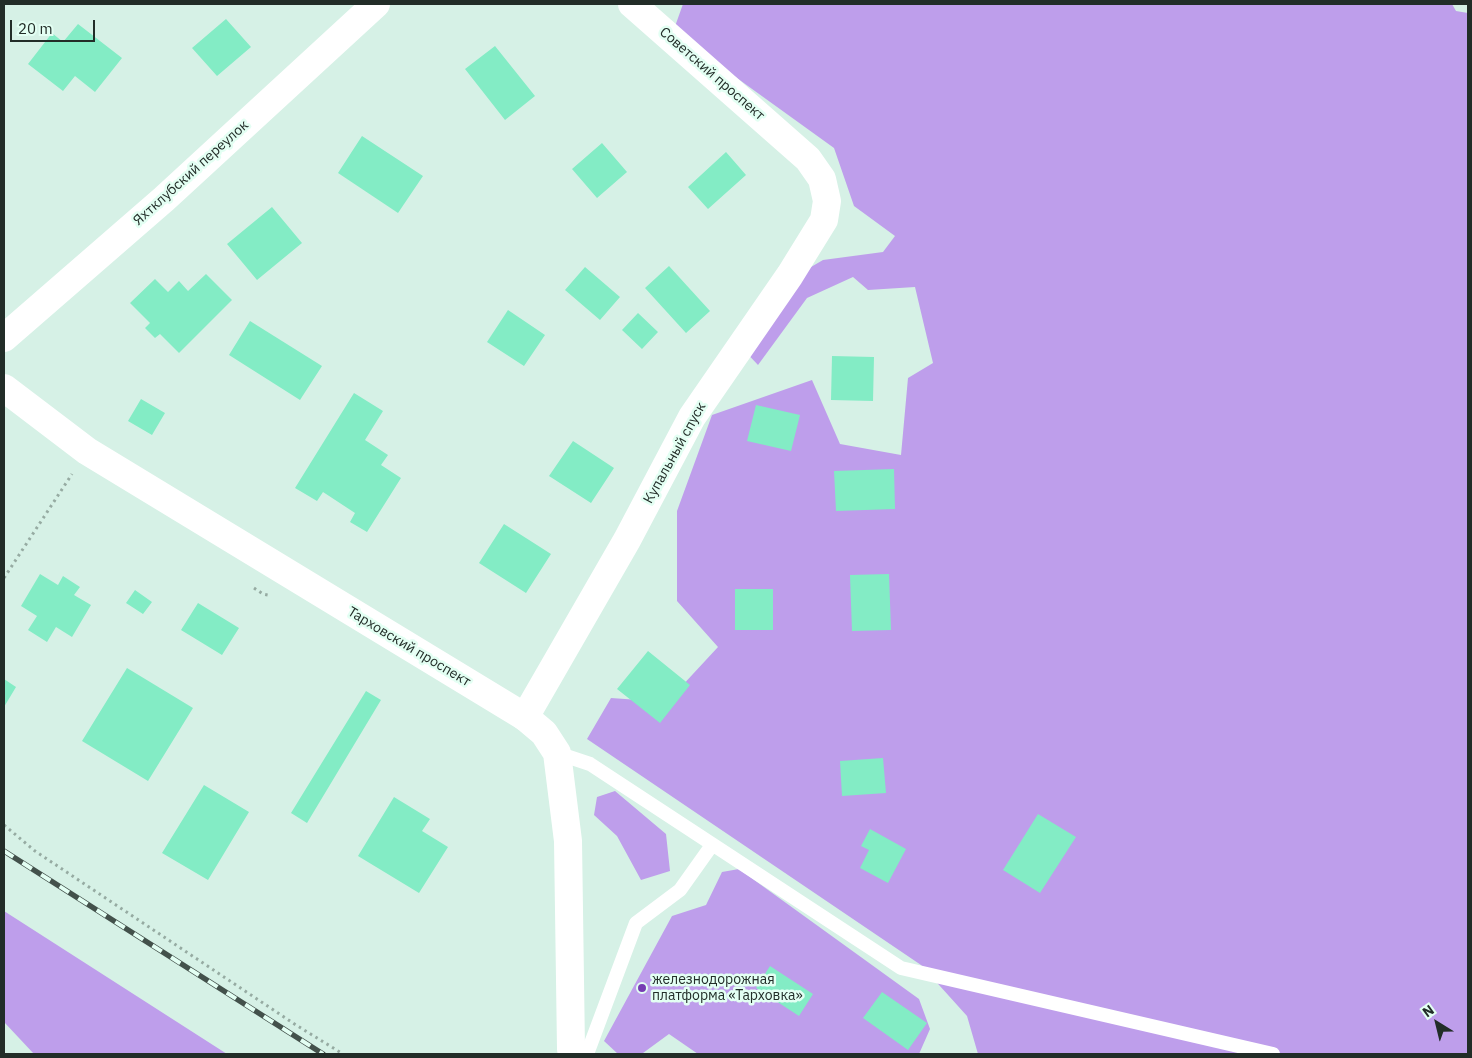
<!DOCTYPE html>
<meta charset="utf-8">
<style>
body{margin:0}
#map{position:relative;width:1472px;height:1058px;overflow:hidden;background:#d6f1e6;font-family:"IBM Plex Sans",sans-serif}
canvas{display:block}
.frame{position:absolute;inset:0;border:5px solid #222d28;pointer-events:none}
.north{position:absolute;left:1412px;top:998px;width:50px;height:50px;-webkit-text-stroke:4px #e3fff3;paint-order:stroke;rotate:324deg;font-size:14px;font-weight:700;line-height:20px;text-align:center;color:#222d28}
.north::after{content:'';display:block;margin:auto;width:18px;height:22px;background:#222d28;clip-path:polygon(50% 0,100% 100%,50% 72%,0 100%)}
.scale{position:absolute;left:10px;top:20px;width:85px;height:22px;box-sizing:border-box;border:2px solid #222d28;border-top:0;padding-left:6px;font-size:15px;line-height:18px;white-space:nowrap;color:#222d28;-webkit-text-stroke:4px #e3fff3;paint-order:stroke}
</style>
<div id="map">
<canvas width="1472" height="1058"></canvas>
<div class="frame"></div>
<div class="north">N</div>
<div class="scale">20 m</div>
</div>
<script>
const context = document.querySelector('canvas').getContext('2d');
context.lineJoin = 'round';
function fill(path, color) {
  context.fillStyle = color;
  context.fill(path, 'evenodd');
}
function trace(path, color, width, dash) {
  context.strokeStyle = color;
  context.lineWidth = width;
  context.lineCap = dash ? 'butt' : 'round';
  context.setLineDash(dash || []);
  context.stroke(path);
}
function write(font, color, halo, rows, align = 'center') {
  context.font = font + ' "IBM Plex Sans",sans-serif';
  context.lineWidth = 5;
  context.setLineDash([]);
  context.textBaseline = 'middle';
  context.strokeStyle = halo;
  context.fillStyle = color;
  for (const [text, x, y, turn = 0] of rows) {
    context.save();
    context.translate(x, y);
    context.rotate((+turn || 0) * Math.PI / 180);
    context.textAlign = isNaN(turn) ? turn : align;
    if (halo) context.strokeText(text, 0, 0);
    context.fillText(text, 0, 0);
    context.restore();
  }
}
fill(new Path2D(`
 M683 4H1452L1456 11 1468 13V1054H978L967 1016 921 965 587 739 611 698 667 702 718 647 677 601V511L712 415 812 380 840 444 901 455 908 378 933 363 915 287 868 290 853 277 807 298 758 365 741 347 787 281 823 260 883 252 895 236 854 206 834 148 673 32Z
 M615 791 666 834 670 871 641 880 617 836 594 815 597 797Z
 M739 869 919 999 930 1029 919 1054H698L669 1034 643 1053 618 1054 604 1041 672 916 706 905 722 872Z
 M4 911 227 1054H34L4 1022Z`), '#be9eeb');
fill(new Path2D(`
 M226 19 251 47 217 76 192 48Z
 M78 24 122 58 95 92 75 76 63 91 28 64 52 33 63 42Z
 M495 46 535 96 505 120 465 69Z
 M362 136 423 176 398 213 338 173Z
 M602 143 627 172 597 198 572 169Z
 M726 152 746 175 708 209 688 187Z
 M272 207 302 243 257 280 227 244Z
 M669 266 710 311 686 333 645 288Z
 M585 267 620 297 600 320 565 290Z
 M206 274 232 300 179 353 160 334 155 338 145 328 150 323 130 303 155 279 168 292 179 281 188 291Z
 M508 310 545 335 524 366 487 342Z
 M638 313 658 332 642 349 622 330Z
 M250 321 322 366 300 400 229 355Z
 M832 356 874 357 873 401 831 400Z
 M354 393 383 411 365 440 388 455 381 465 401 478 367 532 350 522 355 513 323 492 317 501 295 488Z
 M141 399 165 413 152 435 128 421Z
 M756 405 800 415 791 451 747 441Z
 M573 441 614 468 591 503 549 476Z
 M894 469 895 509 836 511 834 471Z
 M504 524 551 554 526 593 479 563Z
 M40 574 58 585 63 576 80 587 74 595 91 605 72 637 56 627 47 642 28 630 37 616 21 606Z
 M889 574 891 630 852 631 850 575Z
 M735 589H773V630H735Z
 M135 590 152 602 143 614 126 603Z
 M198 603 239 628 222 655 181 630Z
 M648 651 690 685 660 723 617 689Z
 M127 668 193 708 148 781 82 741Z
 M4 679 16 687 4 707Z
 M366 691 381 700 307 823 291 813Z
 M883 758 886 793 842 796 840 761Z
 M204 785 249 812 208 880 162 853Z
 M394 797 430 819 422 831 448 847 419 893 358 856Z
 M1038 814 1076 837 1040 893 1003 870Z
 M870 829 906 849 888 883 860 868 869 850 861 846Z
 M770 966 813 994 799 1016 756 988Z
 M882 992 927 1023 908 1050 863 1018Z`), '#83ecc5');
trace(new Path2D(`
 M4 578 72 474
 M254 588 263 594 268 595
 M4 825 35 851 296 1025 343 1054`), '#96aba2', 3, [2.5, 4]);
trace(new Path2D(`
 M557 753 590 764 901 968 1273 1054
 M587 1054 636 923 680 890 712 845`), '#fff', 14);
trace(new Path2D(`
 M4 338 164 199 376 4
 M525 717 627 540 692 417 790 275 824 220 827 201 822 179 808 159 632 4`), '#fff', 28);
trace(new Path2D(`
 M4 388 87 451 525 717 544 733 557 753 568 841 571 1049 572 1054`), '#fff', 28);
const rail = new Path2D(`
 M4 851 323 1054`);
trace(rail, '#43514b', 5.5);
trace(rail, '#e3fff3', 4, [11]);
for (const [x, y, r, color] of [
 [642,988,5,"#763cb3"]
]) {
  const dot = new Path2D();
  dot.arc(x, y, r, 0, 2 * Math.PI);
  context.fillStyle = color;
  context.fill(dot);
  trace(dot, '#e3fff3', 2);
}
write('14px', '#222d28', '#e3fff3', [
 ["Советский проспект",712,74,41],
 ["Яхтклубский переулок",191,173,-42],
 ["Купальный спуск",675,453,-61],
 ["Тарховский проспект",409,647,31]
]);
write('14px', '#222d28', '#e3fff3', [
 ["железнодорожная",652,980],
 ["платформа «Тарховка»",652,996]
], 'left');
</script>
